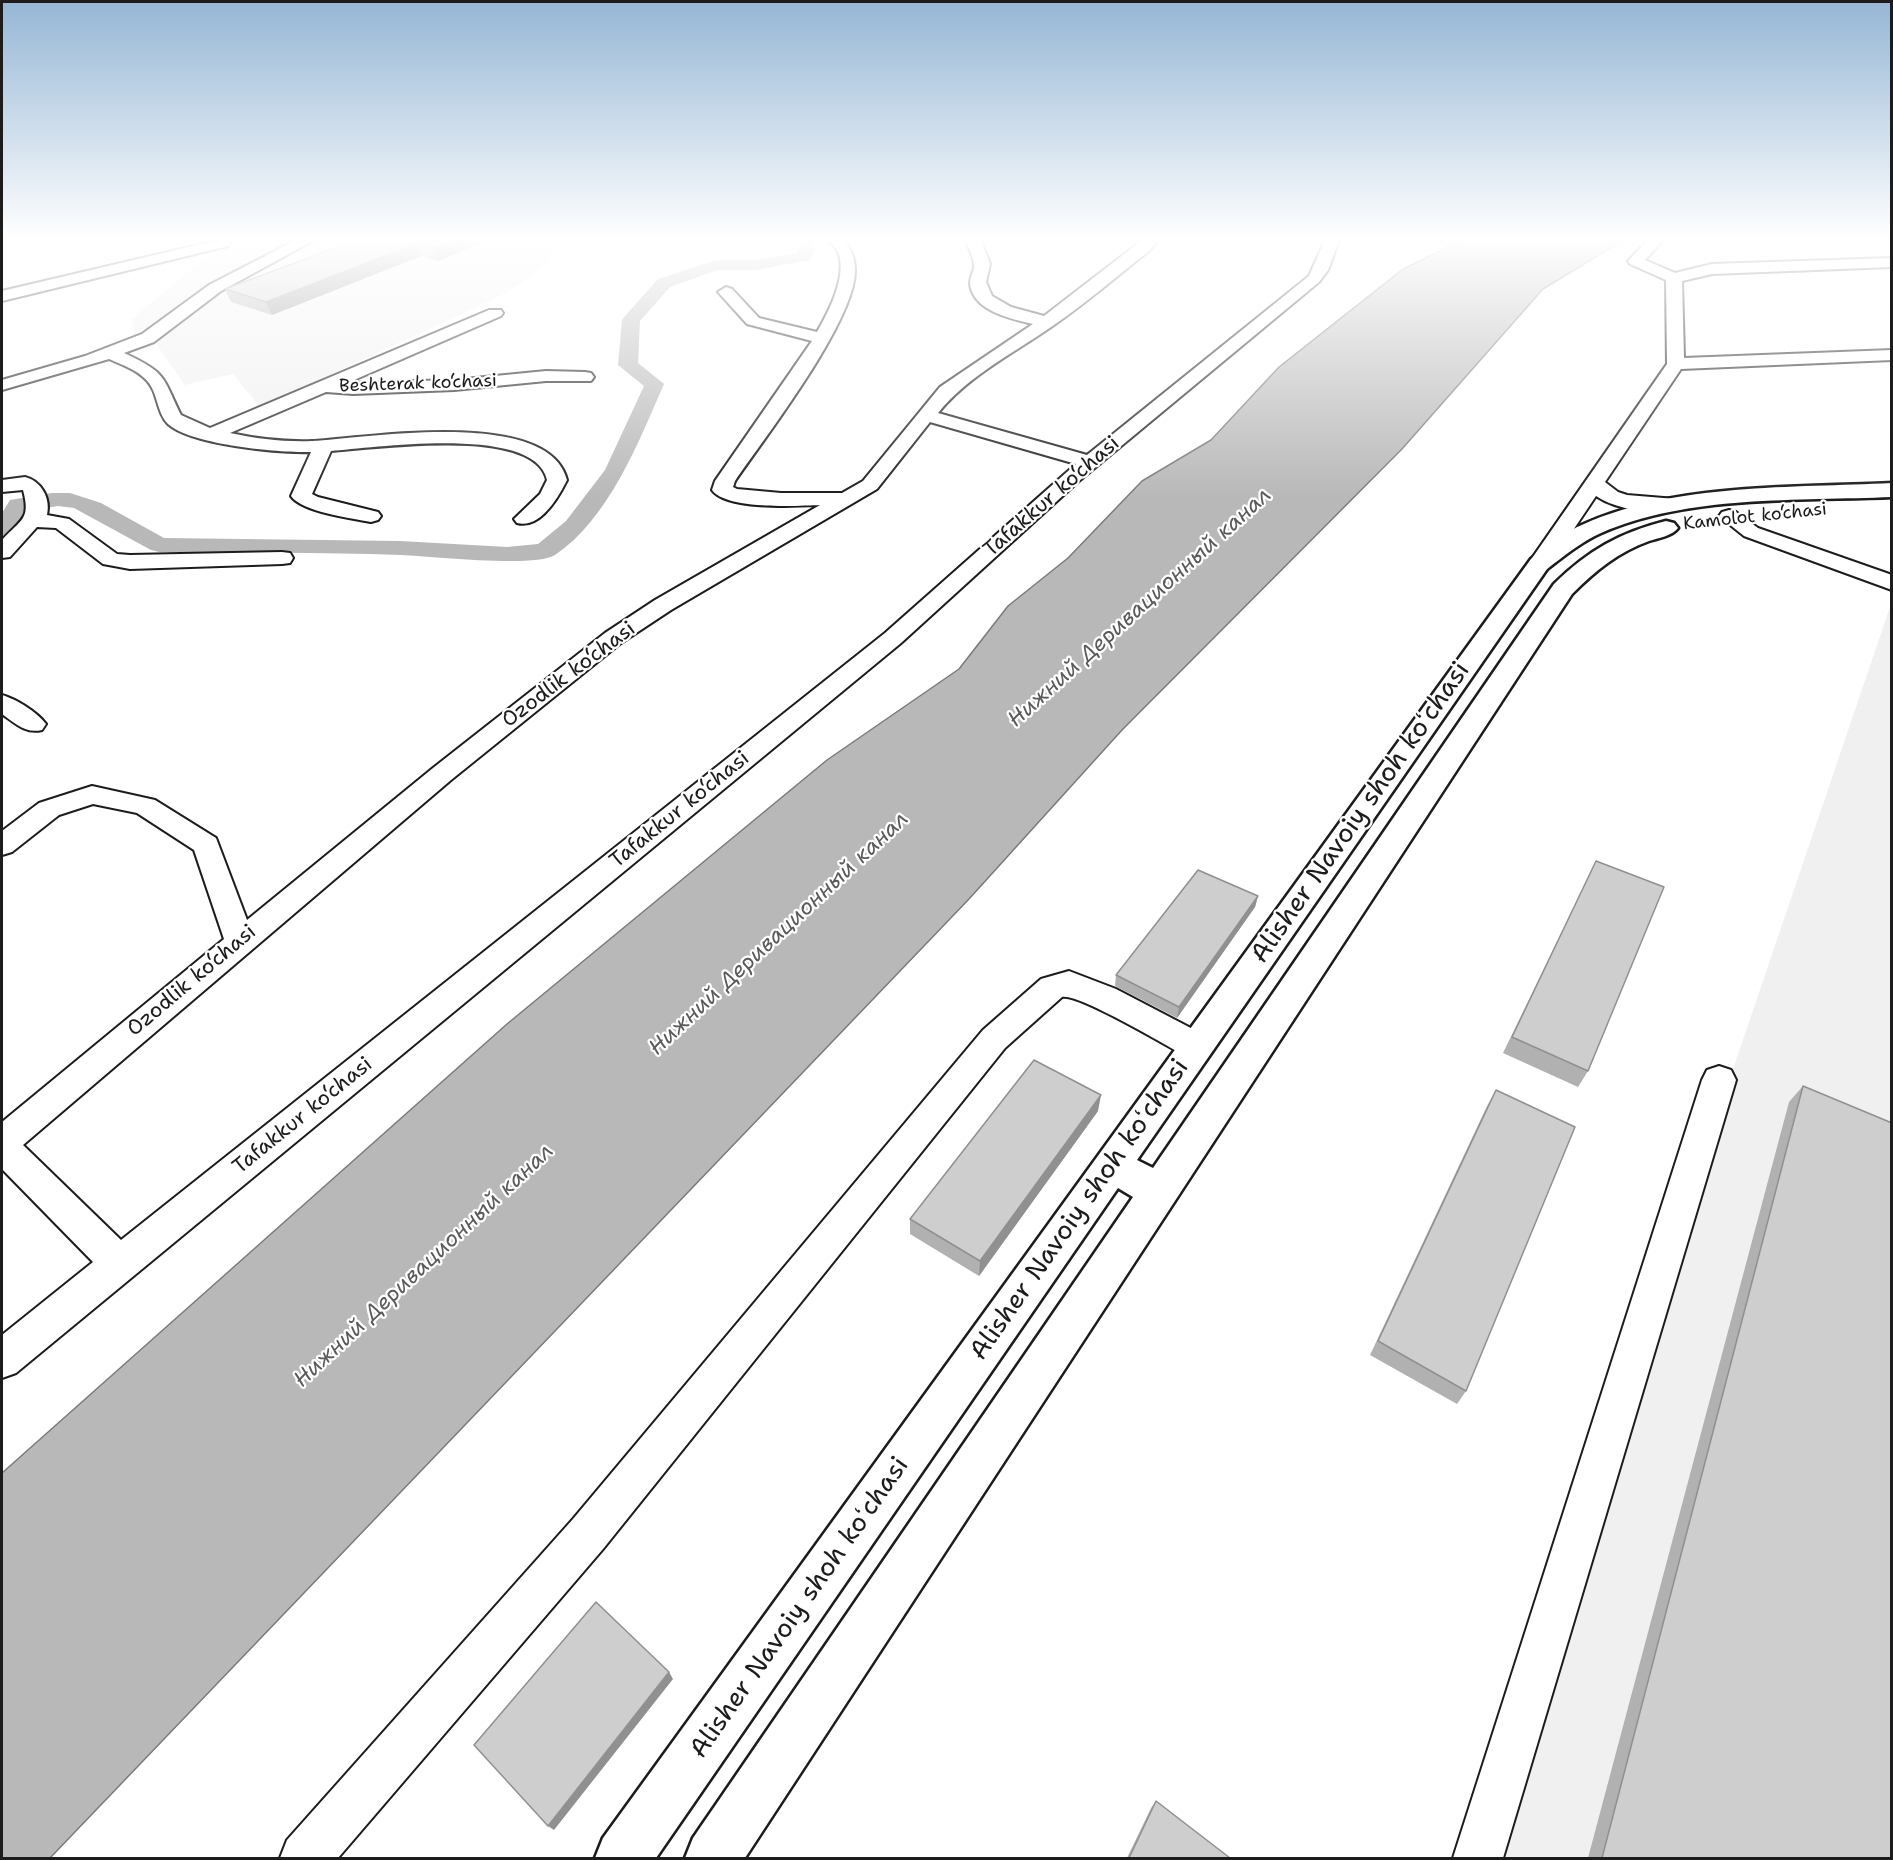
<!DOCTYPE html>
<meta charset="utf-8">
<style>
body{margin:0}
#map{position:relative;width:1893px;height:1860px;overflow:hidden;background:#fff;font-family:"Shantell Sans",sans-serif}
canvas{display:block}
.frame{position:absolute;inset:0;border:3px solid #1c1c1c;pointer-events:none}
</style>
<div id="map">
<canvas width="1893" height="1860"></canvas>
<div class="frame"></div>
</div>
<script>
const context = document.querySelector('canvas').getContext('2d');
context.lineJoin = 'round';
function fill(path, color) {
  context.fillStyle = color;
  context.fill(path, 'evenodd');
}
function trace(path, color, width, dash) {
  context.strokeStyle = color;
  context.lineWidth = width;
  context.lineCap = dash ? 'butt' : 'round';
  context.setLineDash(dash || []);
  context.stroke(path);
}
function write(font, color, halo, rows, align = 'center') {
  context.font = font + ' "Shantell Sans",sans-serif';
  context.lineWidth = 4.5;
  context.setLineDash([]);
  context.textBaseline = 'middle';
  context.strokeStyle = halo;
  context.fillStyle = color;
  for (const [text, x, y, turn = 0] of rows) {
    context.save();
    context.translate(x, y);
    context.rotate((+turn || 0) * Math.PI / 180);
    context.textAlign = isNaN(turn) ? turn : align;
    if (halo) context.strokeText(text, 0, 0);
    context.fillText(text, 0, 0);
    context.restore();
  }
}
fill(new Path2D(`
 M243 238H561L553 245 550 262 519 285 488 302 260 407 233 374 185 385 149 334 135 337 132 319 195 266Z
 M1891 604V1858H1465Z`), '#f0f0f0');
const water = new Path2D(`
 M1466 238H1627L1543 289 1402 449 1122 730 969 899 50 1858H2V1473L507 1024 827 760 959 669 1008 606 1068 558 1142 481 1211 440 1279 367 1403 269Z`);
fill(water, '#b8b8b8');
trace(water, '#7a7a7a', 1.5);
fill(new Path2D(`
 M800 238H816L811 260 755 270H718L670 287 640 321 638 363 664 384C639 441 609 519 555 555 535 568 429 556 401 555 320 552 239 553 159 552L151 550 74 508 58 506 26 511 10 534 2 536V513L10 500 52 493H70L101 503 164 538 400 541 507 547 538 544 566 521 605 470 644 386 618 365 622 320 625 316 658 279 716 260H755L797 253Z`), '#b8b8b8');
const minor = new Path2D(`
 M300 238H318L221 291 154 342 124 353C167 373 162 376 181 415L210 428 489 310H501L503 313 501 316 347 383 454 380 546 371 585 372 591 373 594 377 591 381H546L454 390 353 394 326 392 230 433C258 439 284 442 312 441 367 438 549 407 567 480 558 498 540 529 517 523L514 519 540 494 547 480C535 424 374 448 331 451L312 494 318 497 378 512 381 516 378 520 371 522C351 518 302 512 291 496L311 452C280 453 191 445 168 424 159 415 158 401 153 390 146 373 125 366 109 359L2 390V380L85 356 142 334 209 285Z
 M828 238H842C851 249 855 257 855 271 855 321 766 436 735 481L733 487 737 489 781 493H842L863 481 940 387 1033 324C1012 319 972 311 970 283 970 276 975 271 974 265 974 256 967 247 966 238H980L990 264 986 282 992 296 1011 307 1044 316 1145 238H1160L1149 251C1117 276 1085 304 1051 327 1012 354 968 376 938 413L1087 455 1309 276 1326 238H1340L1328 270 1319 282 1079 481 901 643 16 1373 2 1378V1335L93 1262 2 1169V1122L224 939 194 850 137 813 93 804 59 815 12 852 2 855V831L39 803 92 786 155 800 216 838 247 920 433 768 605 633 655 600 820 505C797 506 726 510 712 490L715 481 812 341 747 324 718 292 726 287 732 289 759 318 817 332C829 311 846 279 839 254 837 249 831 243 828 238ZM930 422 1076 464 885 633 121 1240 23 1145 451 780 621 643 671 610 877 489Z
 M1650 238H1665L1645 260 1675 273 1712 264 1892 258V267L1712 274 1682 281 1684 358 1892 350V360L1681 369 1605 482 1618 492 1627 495 1688 500 1691 504 1688 508C1660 515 1620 512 1596 496L1547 569 1539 571 1531 569 1528 564 1667 364 1666 280 1630 264 1628 261Z
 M223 239 230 243 228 246 2 301V291Z
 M25 477C41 481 51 498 47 515L69 519 117 554 130 555 282 552 290 553 293 558 290 563 282 564 130 569 103 564 56 528 37 527 10 557 2 558V540C21 519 31 520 23 490L2 492V480Z
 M1729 510 1736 512 1758 528 1892 575V590L1744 536 1719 516 1722 512Z
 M2 695C16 699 37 712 46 724L42 730C25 734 15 723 2 714Z
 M1069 971 1116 989 1208 1037 1212 1046 1208 1055 1196 1059 1184 1055C1165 1045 1078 993 1062 997L1005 1048 603 1549 338 1858H280L287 1840 573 1519 983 1030 1041 979Z
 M1719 1066 1731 1070 1736 1080 1503 1858H1453L1702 1080 1707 1070Z`);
const major = new Path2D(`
 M1892 483V497C1799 501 1687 495 1601 533 1581 542 1564 556 1547 569L1137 1160 1153 1168 1554 584C1589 550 1619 533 1666 521L1674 523 1678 528C1672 536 1658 538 1649 541 1618 552 1595 571 1572 594L745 1858H685L693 1838 1133 1197 1118 1188 656 1858H595L603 1838 1531 559C1547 546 1564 532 1584 524 1676 483 1792 488 1892 483Z`);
trace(minor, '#1c1c1c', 4);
trace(major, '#1c1c1c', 5);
fill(minor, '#fff');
fill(major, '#fff');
fill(new Path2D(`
 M353 238H493L438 261 421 256 272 315 231 302 225 289 358 239Z
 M1596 861 1588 1071 1578 1087 1503 1053Z
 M1258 896 1255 907 1177 1018 1115 986 1116 975Z
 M1803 1086 1892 1858H1588L1789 1102Z
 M1496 1090 1466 1391 1457 1404 1370 1355 1487 1106Z
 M1098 1111 979 1276 910 1234V1219Z
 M1156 1801 1230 1858H1127L1151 1808Z`), '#b1b1b1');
fill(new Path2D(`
 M458 238H493L438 261 434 248Z
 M418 243 421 256 272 315 266 302Z
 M1258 896 1255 907 1177 1018 1179 1007Z
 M1101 1095 1098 1111 979 1276 980 1261Z
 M669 1672 673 1679 554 1830 548 1826Z`), '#909090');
const building = new Path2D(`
 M362 238H458L434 248 418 243 266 302 225 289Z
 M1596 861 1664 887 1588 1071 1512 1037Z
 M1198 870 1258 896 1179 1007 1116 975Z
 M1034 1060 1101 1095 980 1261 910 1219Z
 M1803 1086 1892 1123V1858H1602Z
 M1496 1090 1575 1127 1466 1391 1378 1341Z
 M596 1602 669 1672 548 1826 474 1745Z
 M1156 1801 1230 1858H1129Z`);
fill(building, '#cecece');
trace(building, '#909090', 1.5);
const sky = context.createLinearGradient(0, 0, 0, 498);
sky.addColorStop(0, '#95b6d5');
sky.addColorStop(0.48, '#fff');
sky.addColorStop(1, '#ffffff00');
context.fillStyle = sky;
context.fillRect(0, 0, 1893, 498);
write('18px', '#1c1c1c', '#fff', [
 ["Beshterak ko‘chasi",418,384,-2],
 ["Kamolot ko‘chasi",1755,517,-6]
]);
write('21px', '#1c1c1c', '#fff', [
 ["Tafakkur ko‘chasi",1052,497,-41],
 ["Ozodlik ko‘chasi",569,675,-37],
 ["Tafakkur ko‘chasi",680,810,-39],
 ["Ozodlik ko‘chasi",192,981,-40],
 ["Tafakkur ko‘chasi",303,1116,-39]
]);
write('italic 22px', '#5a5a5a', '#fff', [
 ["Нижний Деривационный канал",1140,608,-42],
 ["Нижний Деривационный канал",779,934,-43],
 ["Нижний Деривационный канал",424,1266,-43]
]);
write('26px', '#1c1c1c', '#fff', [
 ["Alisher Navoiy shoh koʻchasi",1361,813,-55],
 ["Alisher Navoiy shoh koʻchasi",1080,1210,-55],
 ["Alisher Navoiy shoh koʻchasi",800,1608,-55]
]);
</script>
